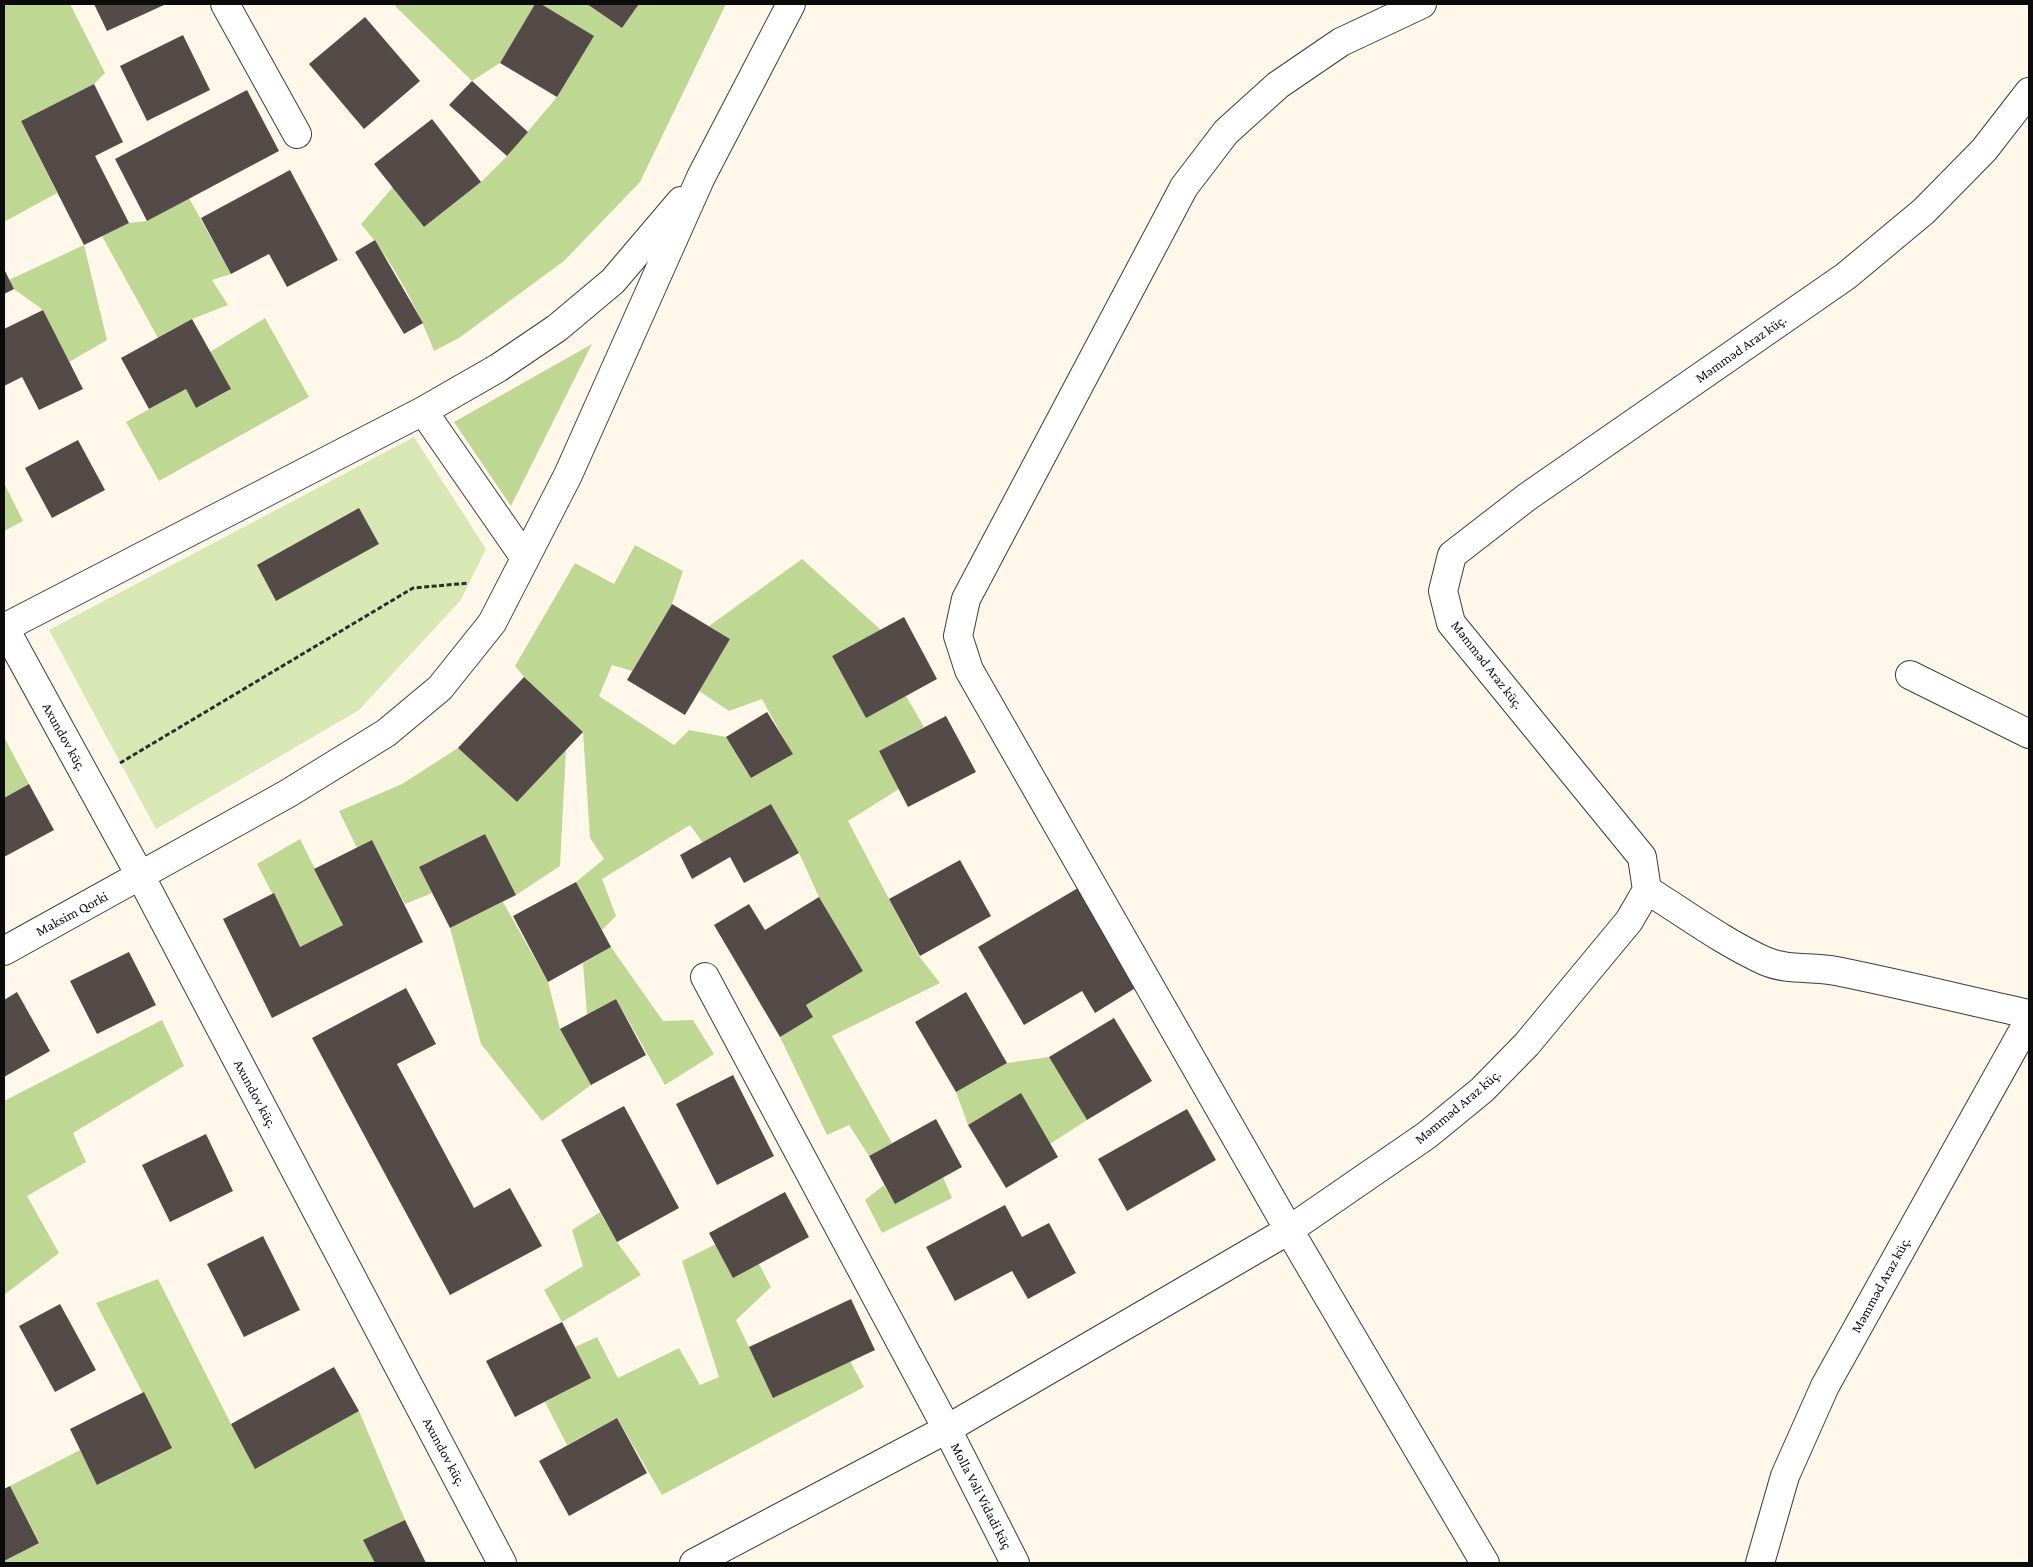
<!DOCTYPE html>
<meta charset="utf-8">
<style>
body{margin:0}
#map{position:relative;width:2033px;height:1567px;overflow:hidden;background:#fff7ea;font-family:"Crimson Pro",serif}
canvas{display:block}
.frame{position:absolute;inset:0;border:5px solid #0b0b0b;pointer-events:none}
</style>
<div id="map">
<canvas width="2033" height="1567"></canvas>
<div class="frame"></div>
</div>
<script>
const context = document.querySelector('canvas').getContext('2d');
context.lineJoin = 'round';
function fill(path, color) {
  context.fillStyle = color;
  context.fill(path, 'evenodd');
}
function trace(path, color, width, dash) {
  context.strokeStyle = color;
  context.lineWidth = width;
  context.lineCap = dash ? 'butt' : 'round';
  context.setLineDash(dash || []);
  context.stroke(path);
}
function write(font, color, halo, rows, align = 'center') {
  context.font = font + ' "Crimson Pro",serif';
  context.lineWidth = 5;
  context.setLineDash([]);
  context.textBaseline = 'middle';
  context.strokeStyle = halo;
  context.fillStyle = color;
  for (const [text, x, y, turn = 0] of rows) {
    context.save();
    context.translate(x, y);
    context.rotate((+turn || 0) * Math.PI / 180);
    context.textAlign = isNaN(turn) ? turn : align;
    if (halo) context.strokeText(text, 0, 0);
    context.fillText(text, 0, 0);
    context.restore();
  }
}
fill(new Path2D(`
 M414 437 486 549 460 601 359 710 156 829 49 630Z`), '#d8e8b5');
fill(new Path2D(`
 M4 4H70L105 73 94 84 21 121 57 193 4 222Z
 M397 4H535L500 63 472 81 395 6Z
 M541 4H587L622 28 639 4H726L640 182 564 261 459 338 434 351C418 308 391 259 361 224L393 187 424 227 481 182 507 156 557 97 593 36Z
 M189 198 231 274 212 280 228 305 192 319 158 338 102 236 129 223 147 221Z
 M84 245 107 340 69 362 43 310 14 289 9 280Z
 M265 318 309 397 159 481 126 422 186 389 196 408 230 390 210 352Z
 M592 344 511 506 454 422Z
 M4 483 23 521 4 531Z
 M635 545 683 571 672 604 632 671 612 665 599 696 674 745 689 730 726 737 751 778 792 754 762 699 729 711 699 691 730 639 709 626 802 559 881 630 832 656 866 717 906 696 924 727 879 751 899 789 848 821 919 956 940 983 832 1036 892 1143 869 1156 849 1125 827 1135 780 1037 813 1017 806 1005 863 971 819 897 799 853 771 804 703 843 690 825 602 879 616 916 602 930 576 882 604 859 590 838 583 732 524 677 515 666 575 563 614 584Z
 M4 737 29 784 4 798Z
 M458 748 517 802 566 750 560 866 516 895 485 834 419 867 432 893 405 904 372 840 357 848 339 811 402 784Z
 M300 839 343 925 300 947 257 864Z
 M503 902 548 982 560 1029 591 1085 542 1121 481 1044 450 928Z
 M611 947 663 1021 693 1020 714 1054 665 1085 616 999 587 1015 583 963Z
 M162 1020 184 1066 73 1133 86 1162 27 1196 59 1253 4 1295V1101Z
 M1049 1057 1087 1120 1050 1144 1021 1094 968 1125 956 1092 1007 1063Z
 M943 1177 952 1198 882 1233 865 1200 884 1185 895 1203Z
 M600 1212 617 1242 641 1275 562 1322 544 1290 583 1266 572 1230Z
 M716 1244 759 1264 771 1287 736 1320 773 1397 850 1361 864 1387 662 1495 617 1418 567 1445 545 1402 591 1378 575 1347 597 1337 618 1378 679 1348 700 1385 719 1377 682 1261Z
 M158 1279 231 1424 255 1468 359 1411 405 1520 364 1540 375 1563H4V1561L39 1542 10 1486 80 1450 98 1485 171 1448 96 1303Z`), '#bed894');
fill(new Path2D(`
 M94 4H163L164 5 107 31Z
 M535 4H541L594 36 557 97 500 63Z
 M587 4H639L622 28Z
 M365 17 420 81 364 129 309 64Z
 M183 35 210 90 147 121 120 66Z
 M472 81 528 132 507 156 449 105Z
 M94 84 123 142 95 156 129 223 84 245 21 121Z
 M247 90 279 151 147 221 115 159Z
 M432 119 481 182 424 227 374 164Z
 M290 170 338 260 287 287 269 254 231 274 201 218Z
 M375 240 423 323 404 334 355 252Z
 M4 269 14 289 4 294Z
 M43 310 83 389 39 410 22 377 4 386V329Z
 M192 319 231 389 196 408 186 389 149 409 121 358Z
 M78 440 105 490 52 518 25 468Z
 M359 508 379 544 276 601 257 565Z
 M672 604 730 639 685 715 627 680Z
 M904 617 937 679 866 718 832 656Z
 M524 677 583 732 517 802 458 748Z
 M767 712 793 754 751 778 726 737Z
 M946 716 976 772 908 807 879 751Z
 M29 784 54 830 4 857V798Z
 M771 804 799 853 744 883 730 857 692 879 680 855Z
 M485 834 516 895 450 928 419 867Z
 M372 840 423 942 272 1018 223 919 274 893 300 947 343 925 314 869Z
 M960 860 991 916 920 956 889 899Z
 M576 882 611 947 548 982 513 916Z
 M1078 888 1137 987 1095 1013 1082 991 1024 1025 978 947Z
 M819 897 863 971 806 1005 813 1017 780 1037 714 925 749 904 765 930Z
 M129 952 156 1005 97 1034 70 981Z
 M406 988 436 1044 397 1064 474 1208 510 1188 542 1246 450 1295 312 1038Z
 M17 992 50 1051 4 1077V1000Z
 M966 992 1007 1063 956 1092 915 1022Z
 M616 999 646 1055 591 1085 560 1029Z
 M1114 1018 1152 1081 1087 1120 1049 1057Z
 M733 1075 774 1156 717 1185 676 1104Z
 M1021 1093 1058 1157 1006 1188 968 1125Z
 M624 1106 679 1208 617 1242 561 1140Z
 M1187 1109 1216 1160 1127 1211 1098 1159Z
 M936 1119 962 1167 895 1204 869 1156Z
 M206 1134 233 1191 170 1222 142 1165Z
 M785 1192 809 1237 733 1278 709 1233Z
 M1005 1205 1022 1237 1049 1223 1076 1273 1028 1299 1012 1271 955 1301 926 1247Z
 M263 1236 300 1310 244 1337 207 1264Z
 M851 1299 875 1350 773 1398 749 1347Z
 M60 1304 96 1370 55 1392 19 1326Z
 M562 1322 591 1378 515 1417 486 1361Z
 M334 1367 359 1411 255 1469 231 1424Z
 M144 1392 172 1448 97 1485 70 1429Z
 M617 1418 647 1473 569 1516 539 1461Z
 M10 1486 39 1543 4 1561V1489Z
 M405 1520 426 1563H375L363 1540Z`), '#544b48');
const minor = new Path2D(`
 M225 4 297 134
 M1422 4 1341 42 1278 85 1226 132 1184 187 966 599 958 636 969 670 1289 1230 1485 1563
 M423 411 525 558
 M4 627 141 877 502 1563
 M4 628 423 411 498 368 557 328 613 281 681 201
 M1910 675 2029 734
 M1647 890C1686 914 1723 942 1765 961 1788 971 1812 966 1836 971 1901 984 1965 1000 2029 1014
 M4 951 287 794 386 733 440 688 492 623 568 475 701 177 791 4
 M705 977 947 1429 1015 1563
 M694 1563 947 1429 1289 1230 1427 1135 1482 1090 1527 1044 1629 921 1647 890 1642 857 1451 623 1443 591 1452 555 1527 497 1846 276 1924 211 1984 150 2029 92
 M1760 1563 1785 1476 1825 1386 2029 1020`);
trace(minor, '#3e3e3e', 30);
trace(new Path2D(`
 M120 763 413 588 469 583`), '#2d2d2d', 3, [5, 2.5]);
trace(minor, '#fff', 28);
write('14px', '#0b0b0b', '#fff', [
 ["Məmməd Araz küç.",1741,349,-35],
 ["Məmməd Araz küç.",1487,665,52],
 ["Axundov küç.",64,737,61],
 ["Maksim Qorki",72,914,-28],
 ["Axundov küç.",255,1094,62],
 ["Məmməd Araz küç.",1458,1107,-40],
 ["Məmməd Araz küç.",1881,1285,-61],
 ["Axundov küç.",444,1452,62],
 ["Molla Vəli Vidadi küç",981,1496,63]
]);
</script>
